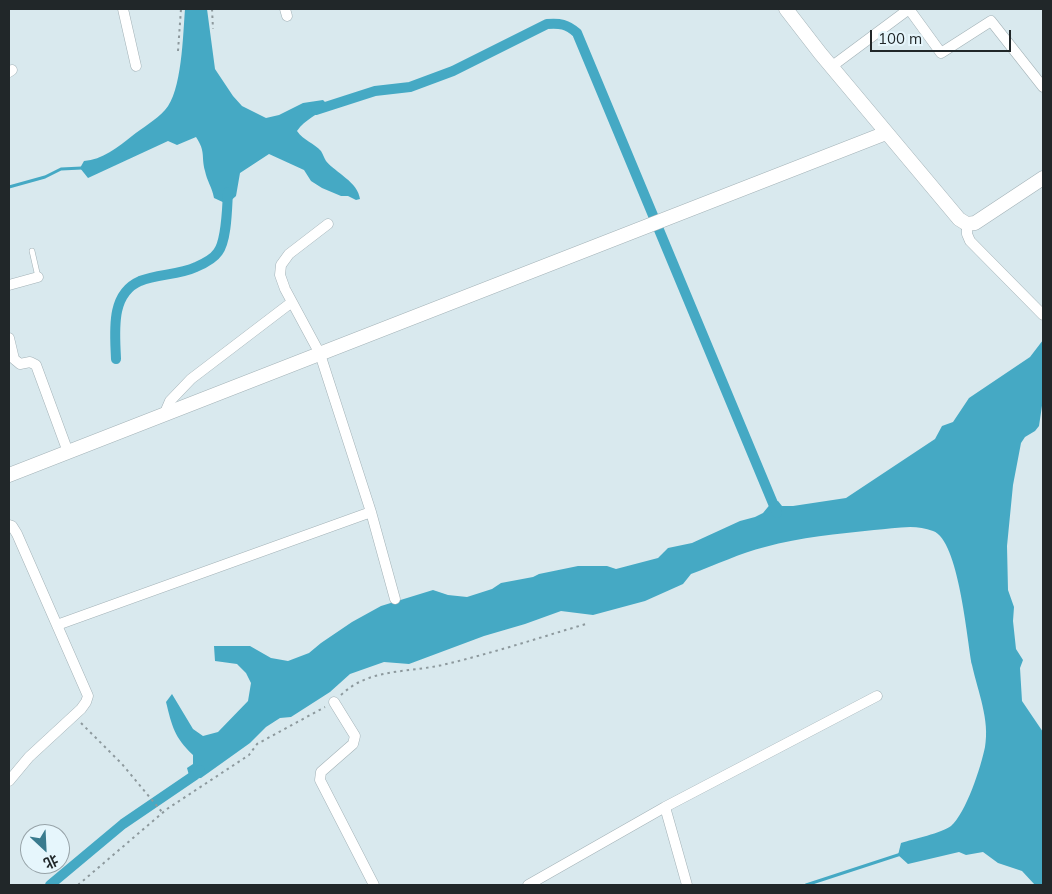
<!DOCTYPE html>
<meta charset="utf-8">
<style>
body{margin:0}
#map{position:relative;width:1052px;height:894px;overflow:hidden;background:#d9e9ee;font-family:Mulish,"Noto Sans SC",sans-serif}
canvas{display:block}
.frame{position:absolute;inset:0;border:10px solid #212729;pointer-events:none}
.north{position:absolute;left:20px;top:824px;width:50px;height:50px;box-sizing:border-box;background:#e6f6fc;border:1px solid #97a3a8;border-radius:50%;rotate:155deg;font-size:14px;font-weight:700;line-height:20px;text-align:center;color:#212729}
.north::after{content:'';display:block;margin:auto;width:18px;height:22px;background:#3a7b8e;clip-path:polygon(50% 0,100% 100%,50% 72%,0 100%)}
.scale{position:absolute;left:870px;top:30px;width:141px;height:22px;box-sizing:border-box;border:2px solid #212729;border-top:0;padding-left:6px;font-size:15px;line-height:18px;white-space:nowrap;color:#212729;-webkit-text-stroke:4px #e6f6fc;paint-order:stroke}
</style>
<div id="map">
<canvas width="1052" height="894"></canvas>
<div class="frame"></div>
<div class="north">北</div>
<div class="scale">100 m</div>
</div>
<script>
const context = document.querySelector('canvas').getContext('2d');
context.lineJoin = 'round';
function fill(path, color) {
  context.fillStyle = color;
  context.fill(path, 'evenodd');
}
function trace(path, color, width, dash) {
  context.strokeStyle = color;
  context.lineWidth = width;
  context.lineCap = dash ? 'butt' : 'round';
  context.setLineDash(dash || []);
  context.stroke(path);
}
fill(new Path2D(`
 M185 9H207L215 69 233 96 242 106 266 118 279 115 303 103 323 100 328 105C318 115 305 119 297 131 304 141 314 143 321 151 323 154 324 158 326 161 336 173 358 182 360 199L356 200 348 196H341L322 188 311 181 304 170 269 154 240 173 236 196 227 204 214 198C212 187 207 181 205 171 201 156 206 152 196 137L177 145 168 141 88 178 80 168 84 161C102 160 118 147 132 136 142 128 156 120 165 110 182 92 183 34 185 9Z
 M1043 340V399L1039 426 1035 431 1025 437 1021 443 1013 485 1007 546 1008 590 1014 607 1013 621 1016 649 1023 660 1020 668 1022 701 1043 732V885H1035L1022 871 998 863 983 852 966 855 959 852 908 864 898 855 901 843C913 839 942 833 951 826 966 813 981 767 985 747 990 720 978 692 972 665 967 640 959 540 933 531 914 523 893 529 874 530 837 534 801 537 765 547 740 553 716 565 691 574L683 584 645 601 593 615 561 611 525 624 484 636 409 664 384 662 350 674 330 692 291 717 280 718 266 727 250 743 201 778 190 779 187 768 193 764V755C174 737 172 726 166 702L172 694 193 729 203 736 218 732 248 701 251 683 246 673 237 664 215 661 214 646H250L271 658 288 661 309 653 321 643 352 622 381 606 433 590 448 595 467 597 492 589 501 583 533 577 539 574 578 566H607L616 569 658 558 668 548 692 543 740 521 755 517 763 513 772 502 778 501 782 506H793L846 498 935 439 942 426 953 422 969 398 1030 357Z`), '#45a9c4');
trace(new Path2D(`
 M9 187 45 177 61 169 82 168
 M806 885 901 854`), '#45a9c4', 3);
trace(new Path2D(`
 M316 110 375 91 410 87 453 71 547 24C560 23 567 24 577 33L777 513
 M116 359C115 332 110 294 140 281 158 274 179 275 196 267 203 264 214 258 218 252 227 240 227 207 228 192
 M50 885 123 824 195 775 200 770`), '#45a9c4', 10);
const lane = new Path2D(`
 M32 251 38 277`);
const street = new Path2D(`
 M123 9 136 66
 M285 9 287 16
 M909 9 941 53 991 21 1043 87
 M831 67 909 9
 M9 72 12 70
 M967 224V234L970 241 1043 315
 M9 285 38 277
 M9 338 14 359 20 364 30 362 36 365 68 452
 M164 415 170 401 191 379 292 302
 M371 512 395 599
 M9 525 12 526 17 534 88 696 86 702 81 709 29 757 9 781
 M57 625 371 512 320 354 285 289 280 275 281 265 289 254 328 224
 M334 702 355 736 353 744 321 772 320 780 374 885
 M528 885 665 807
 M687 885 665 807 877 696`);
const secondary = new Path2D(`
 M786 9 820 53 959 219 967 224 975 223 1043 178
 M9 475 886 133`);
trace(lane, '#a3b2b7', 6);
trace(street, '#a3b2b7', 11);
trace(secondary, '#a3b2b7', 15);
trace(new Path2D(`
 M212 9 213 29
 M178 51 181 9
 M341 695C369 668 407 673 442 665 490 654 538 638 586 624
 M81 723 122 764 162 812
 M78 885 167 809 249 755 257 744 325 707`), '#8d999d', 2, [2.5, 4]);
trace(lane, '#fff', 5);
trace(street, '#fff', 10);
trace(secondary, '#fff', 14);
</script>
